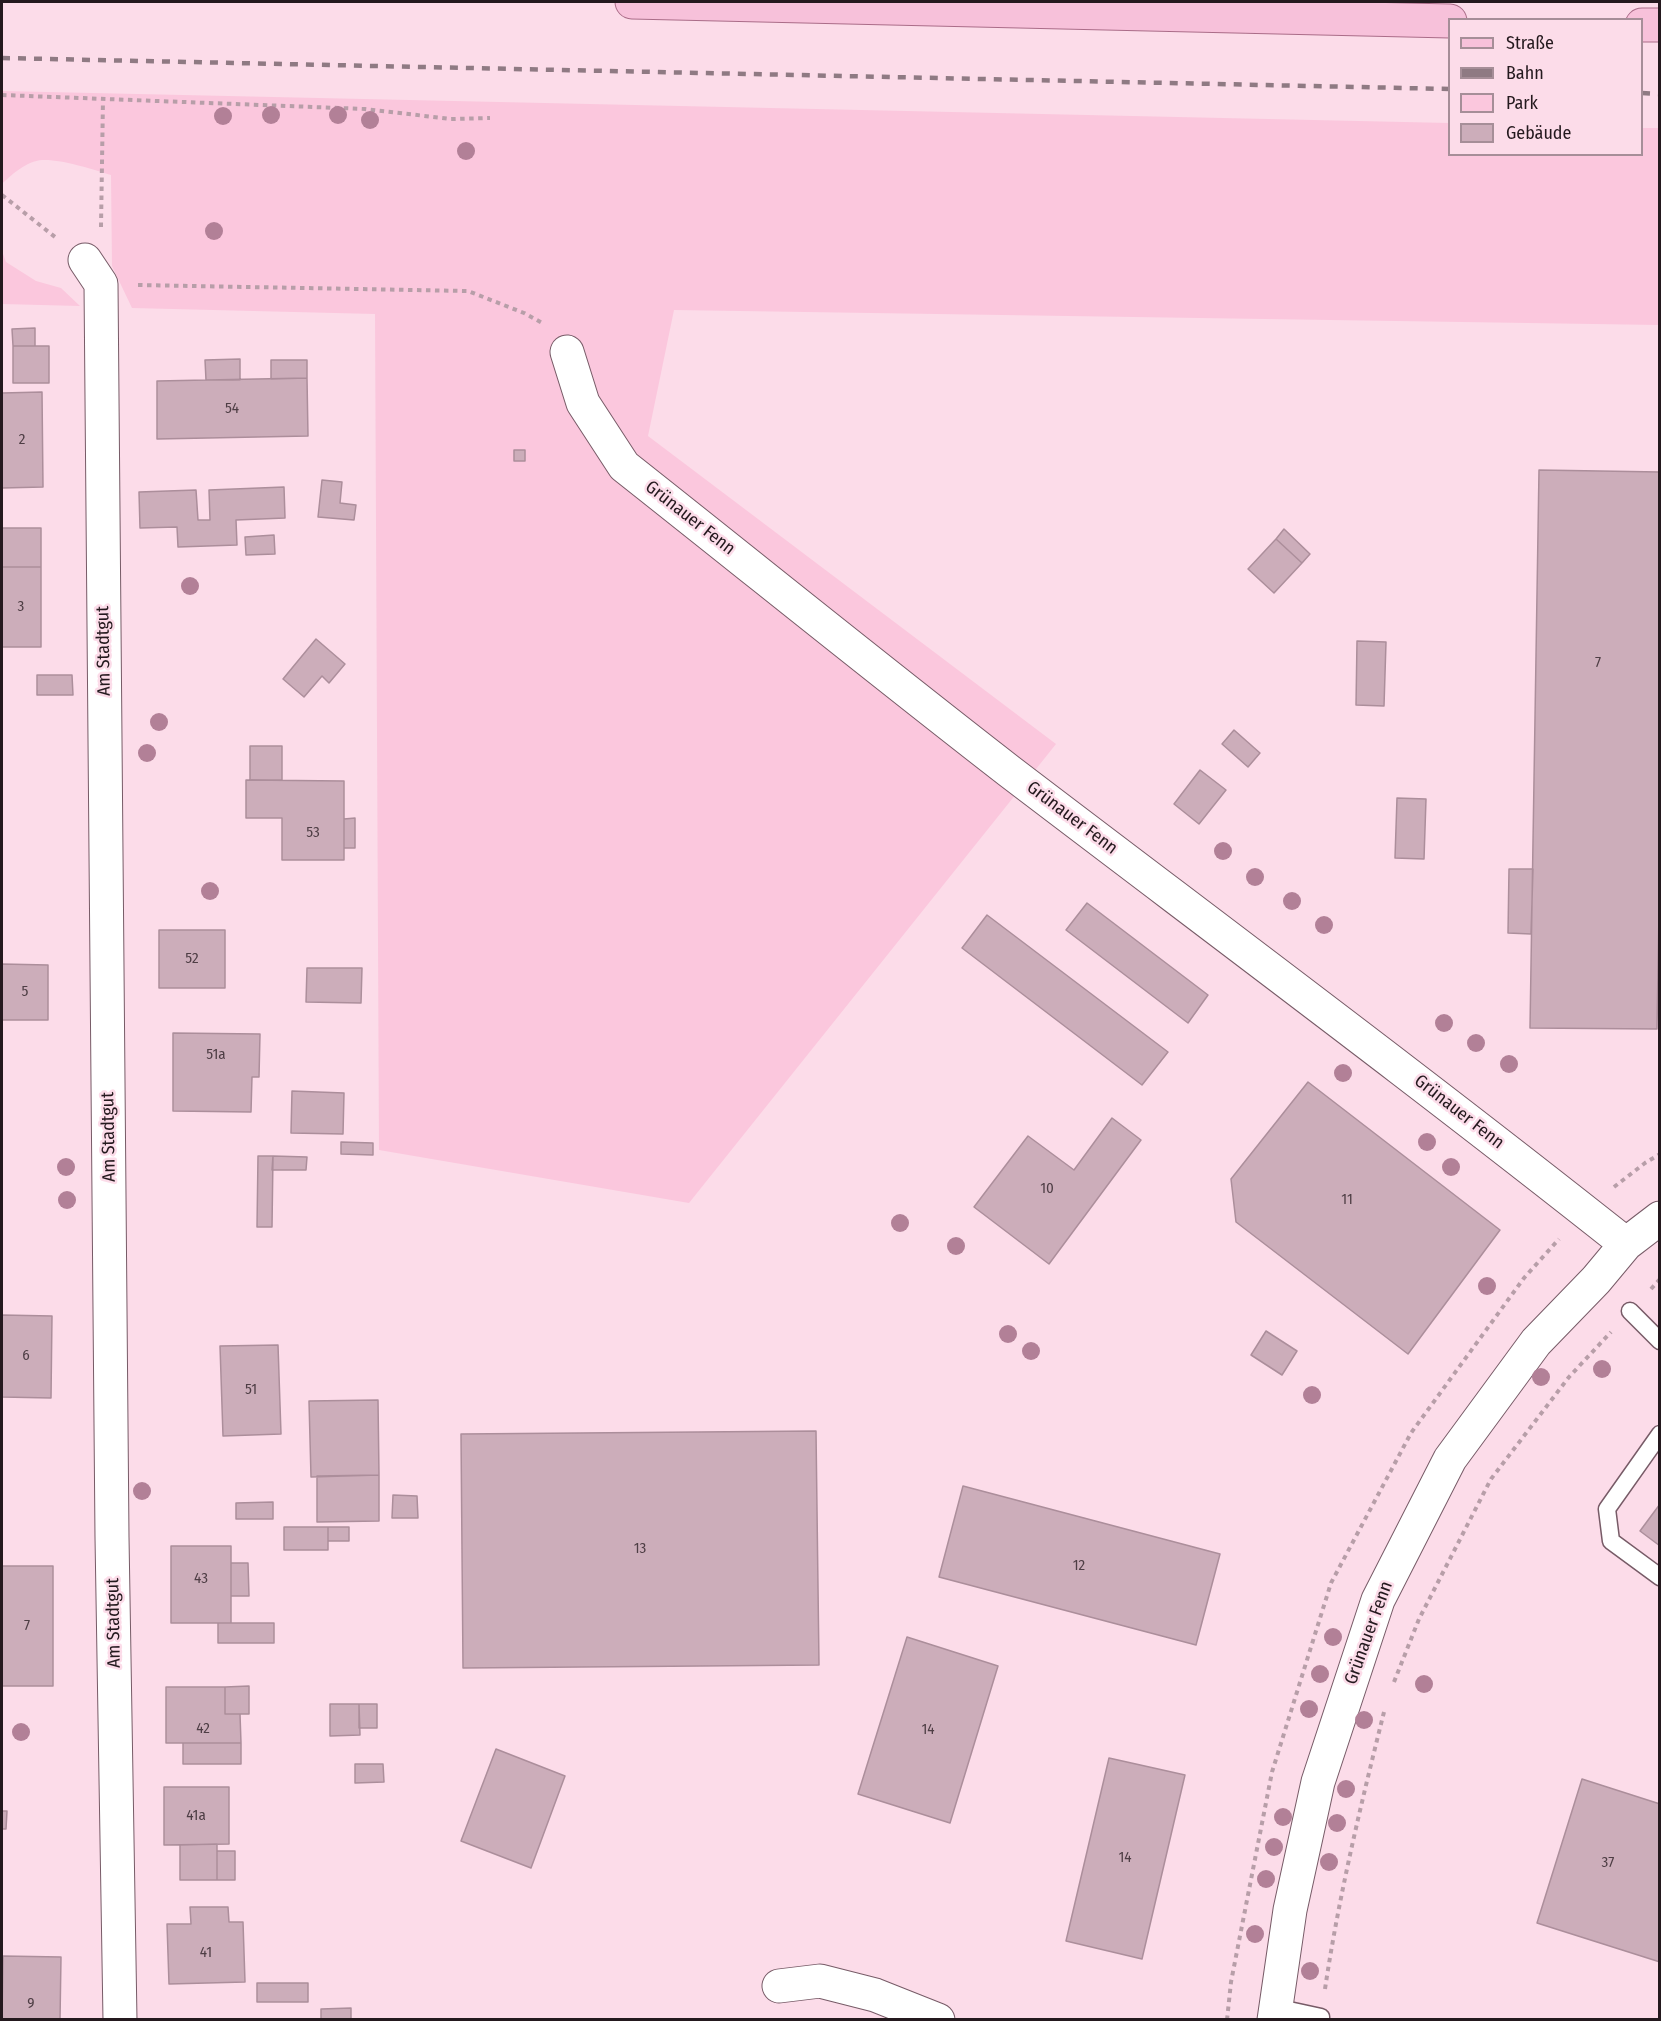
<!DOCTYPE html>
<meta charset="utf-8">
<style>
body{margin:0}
#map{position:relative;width:1661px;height:2021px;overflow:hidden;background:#fcdce9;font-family:"Fira Sans Condensed",sans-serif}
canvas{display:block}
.frame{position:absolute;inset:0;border:3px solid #24191e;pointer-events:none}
.legend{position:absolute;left:1448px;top:18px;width:195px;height:138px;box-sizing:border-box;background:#fcdce9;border:2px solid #a68e98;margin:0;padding:8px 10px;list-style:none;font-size:18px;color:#24191e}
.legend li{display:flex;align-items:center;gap:12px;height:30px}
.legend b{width:30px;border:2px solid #a68e98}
</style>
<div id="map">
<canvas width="1661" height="2021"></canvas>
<div class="frame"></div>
<ul class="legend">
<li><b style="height:8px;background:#f7c1da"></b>Straße</li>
<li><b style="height:8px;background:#8f7a83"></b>Bahn</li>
<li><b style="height:16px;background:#fbc7dd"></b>Park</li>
<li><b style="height:16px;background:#ccadba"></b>Gebäude</li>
</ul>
</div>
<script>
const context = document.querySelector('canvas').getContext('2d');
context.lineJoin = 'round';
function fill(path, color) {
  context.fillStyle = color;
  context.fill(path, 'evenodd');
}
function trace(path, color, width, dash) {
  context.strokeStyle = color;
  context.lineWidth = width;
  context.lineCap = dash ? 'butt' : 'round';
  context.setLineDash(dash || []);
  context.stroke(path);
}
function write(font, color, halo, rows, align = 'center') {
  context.font = font + ' "Fira Sans Condensed",sans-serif';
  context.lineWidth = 5;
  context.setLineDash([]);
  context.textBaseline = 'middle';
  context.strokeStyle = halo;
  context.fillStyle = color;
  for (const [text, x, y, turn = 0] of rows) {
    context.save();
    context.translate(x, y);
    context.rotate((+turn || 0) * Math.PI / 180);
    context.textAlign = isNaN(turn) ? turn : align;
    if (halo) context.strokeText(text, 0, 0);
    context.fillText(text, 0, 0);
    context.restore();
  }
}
fill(new Path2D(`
 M2 91 1449 123 1450 154H1642V128H1659V325L674 310 648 436 1056 744 689 1203 379 1150 375 314 132 308 112 266 111 175C92 169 61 159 42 160 27 161 12 174 2 184Z
 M2 251 6 262 36 281 61 288 80 306 2 304Z`), '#fbc7dd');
const building = new Path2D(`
 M35 328V346H13L12 329Z
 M13 346H49V383H13Z
 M240 359V380H206L205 360Z
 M271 360H307V378L271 379Z
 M307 378 308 436 157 439V381Z
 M42 392 43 487 2 488V393Z
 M514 450H525V461H514Z
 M1539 470 1660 472V853L1657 1029 1530 1028Z
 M322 480 342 482 340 503 356 505 354 520 318 517Z
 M284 487 285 518 236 520 237 545 178 547 177 527 140 528 139 492 196 490 198 520H210L209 490Z
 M2 528H41V567H2Z
 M1284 529 1310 554 1302 563 1276 539Z
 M274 535 275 554 246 555 245 537Z
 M1276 539 1302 563 1274 593 1248 569Z
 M2 567H41V647H2Z
 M316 639 345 664 329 683 322 676 304 697 283 679Z
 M1357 641 1386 642 1384 706 1356 705Z
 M37 675H72L73 695H37Z
 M1234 730 1260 753 1248 767 1222 744Z
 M250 746H282V780H250Z
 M1200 770 1226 790 1199 824 1174 804Z
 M246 780 344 781V860H282V818H246Z
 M1397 798 1426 799 1424 859 1395 858Z
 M355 818V848H344V819Z
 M1509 869H1533L1531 934 1508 933Z
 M1087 903 1208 995 1188 1023 1066 930Z
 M987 915 1168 1052 1142 1085 962 948Z
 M159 930H225V988H159Z
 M2 964 48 965V1020H2Z
 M307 968H362L361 1003 306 1002Z
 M173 1033 260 1034 259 1077H252L251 1112 173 1111Z
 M1308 1082 1500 1230 1408 1354 1236 1222 1231 1179Z
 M292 1091 344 1093 343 1134 291 1133Z
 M1112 1118 1141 1140 1049 1264 974 1207 1028 1136 1074 1170Z
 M341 1142 373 1143V1155L341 1154Z
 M258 1156H273L272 1227H257Z
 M273 1156 307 1157 306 1170H272Z
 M2 1315 52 1316 51 1398 2 1397Z
 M1266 1331 1297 1351 1282 1375 1251 1355Z
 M278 1345 281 1434 223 1436 220 1346Z
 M378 1400 379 1475 311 1477 309 1401Z
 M816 1431 819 1665 463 1668 461 1434Z
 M379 1475V1521L317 1522V1476Z
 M963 1486 1220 1554 1196 1645 939 1577Z
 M393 1495 417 1496 418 1518H392Z
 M273 1502V1519H236V1503Z
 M1660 1504V1546L1640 1531Z
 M284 1527H328V1550H284Z
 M328 1527H349V1541H328Z
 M171 1546H231V1623H171Z
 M231 1563H248L249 1596H231Z
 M2 1566H53V1686H2Z
 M218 1623H274V1643H218Z
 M907 1637 998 1666 950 1823 858 1794Z
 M249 1686V1714H225V1687Z
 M166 1687H225V1714H240L241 1743H166Z
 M330 1704H359L360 1735 330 1736Z
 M359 1704H377V1728H359Z
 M183 1743H241V1764H183Z
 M496 1749 565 1776 531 1868 461 1841Z
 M1109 1758 1185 1775 1142 1959 1066 1941Z
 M355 1764H383L384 1782 355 1783Z
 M1582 1779 1660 1804V1962L1537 1923Z
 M164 1787H229V1844L164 1845Z
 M2 1811H7L6 1829H2Z
 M217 1844V1880H180V1845Z
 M217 1851H235V1880H217Z
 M190 1907H228L229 1922H243L245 1982 169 1984 167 1924H191Z
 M3 1956 61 1957 60 2020H2Z
 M257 1983H308V2002H257Z
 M351 2008V2020H321V2009Z`);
fill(building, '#ccadba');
trace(building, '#ac8e9b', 1.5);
const lane = new Path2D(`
 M1630 1311 1660 1341
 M1660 1434 1607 1509 1611 1541 1660 1577
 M1275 2007 1321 2017`);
const street = new Path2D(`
 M85 260 101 284 112 1537 120 2020
 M567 352 583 403 624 466C753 568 880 671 1009 771 1215 928 1423 1083 1626 1244
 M779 1986 820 1981 875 1995 938 2020
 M1274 2020 1290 1910 1318 1782 1378 1600 1450 1459 1536 1342 1596 1280 1626 1244 1660 1218`);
const primary = new Path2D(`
 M632 2 1450 21
 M1642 25H1660`);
trace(lane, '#775b67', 19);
trace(street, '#775b67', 35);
trace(primary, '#aa6c88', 35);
trace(new Path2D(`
 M2 95 365 109 451 119 490 118
 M2 195 55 237
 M101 227 103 99
 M138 285 468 291 524 313 544 324
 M1614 1187 1645 1163 1660 1154
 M1651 1289 1660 1279
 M1394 1682 1419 1619 1491 1479 1569 1377 1611 1332
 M1325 1989C1339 1895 1361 1804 1384 1712
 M1227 2020 1231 1982 1272 1772 1331 1583 1411 1433 1524 1278 1559 1239`), '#b79ea8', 4, [4.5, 4.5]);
trace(lane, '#fff', 16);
trace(street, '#fff', 33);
trace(primary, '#f7c1da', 33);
trace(new Path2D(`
 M2 58 1450 89
 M1642 93 1660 94`), '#8f7a83', 4.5, [8, 8]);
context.fillStyle = '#b28097';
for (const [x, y] of [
 [271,115],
 [338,115],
 [223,116],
 [370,120],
 [466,151],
 [214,231],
 [190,586],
 [159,722],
 [147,753],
 [1223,851],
 [1255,877],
 [210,891],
 [1292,901],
 [1324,925],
 [1444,1023],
 [1476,1043],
 [1509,1064],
 [1343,1073],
 [1427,1142],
 [66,1167],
 [1451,1167],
 [67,1200],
 [900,1223],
 [956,1246],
 [1487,1286],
 [1008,1334],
 [1031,1351],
 [1602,1369],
 [1541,1377],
 [1312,1395],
 [142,1491],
 [1333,1637],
 [1320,1674],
 [1424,1684],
 [1309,1709],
 [1364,1720],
 [21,1732],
 [1346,1789],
 [1283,1817],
 [1337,1823],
 [1274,1847],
 [1329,1862],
 [1266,1879],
 [1255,1934],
 [1310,1971]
]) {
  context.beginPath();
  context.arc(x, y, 9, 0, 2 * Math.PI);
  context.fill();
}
write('15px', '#4e3e45', null, [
 ["54",232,409],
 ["2",22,440],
 ["3",21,607],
 ["7",1598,663],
 ["53",313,833],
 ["52",192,959],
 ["5",25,992],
 ["51a",216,1055],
 ["10",1047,1189],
 ["11",1347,1200],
 ["6",26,1356],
 ["51",251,1390],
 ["13",640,1549],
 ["12",1079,1566],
 ["43",201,1579],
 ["7",27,1626],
 ["42",203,1729],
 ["14",928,1730],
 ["41a",196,1816],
 ["14",1125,1858],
 ["37",1608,1863],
 ["41",206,1953],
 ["9",31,2004]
]);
write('18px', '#24191e', '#fcdce9', [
 ["Grünauer Fenn",690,518,38],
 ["Am Stadtgut",104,651,-91],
 ["Grünauer Fenn",1072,818,37],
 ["Grünauer Fenn",1459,1112,38],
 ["Am Stadtgut",109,1137,-91],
 ["Am Stadtgut",114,1623,-91],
 ["Grünauer Fenn",1369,1633,-70]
]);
</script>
